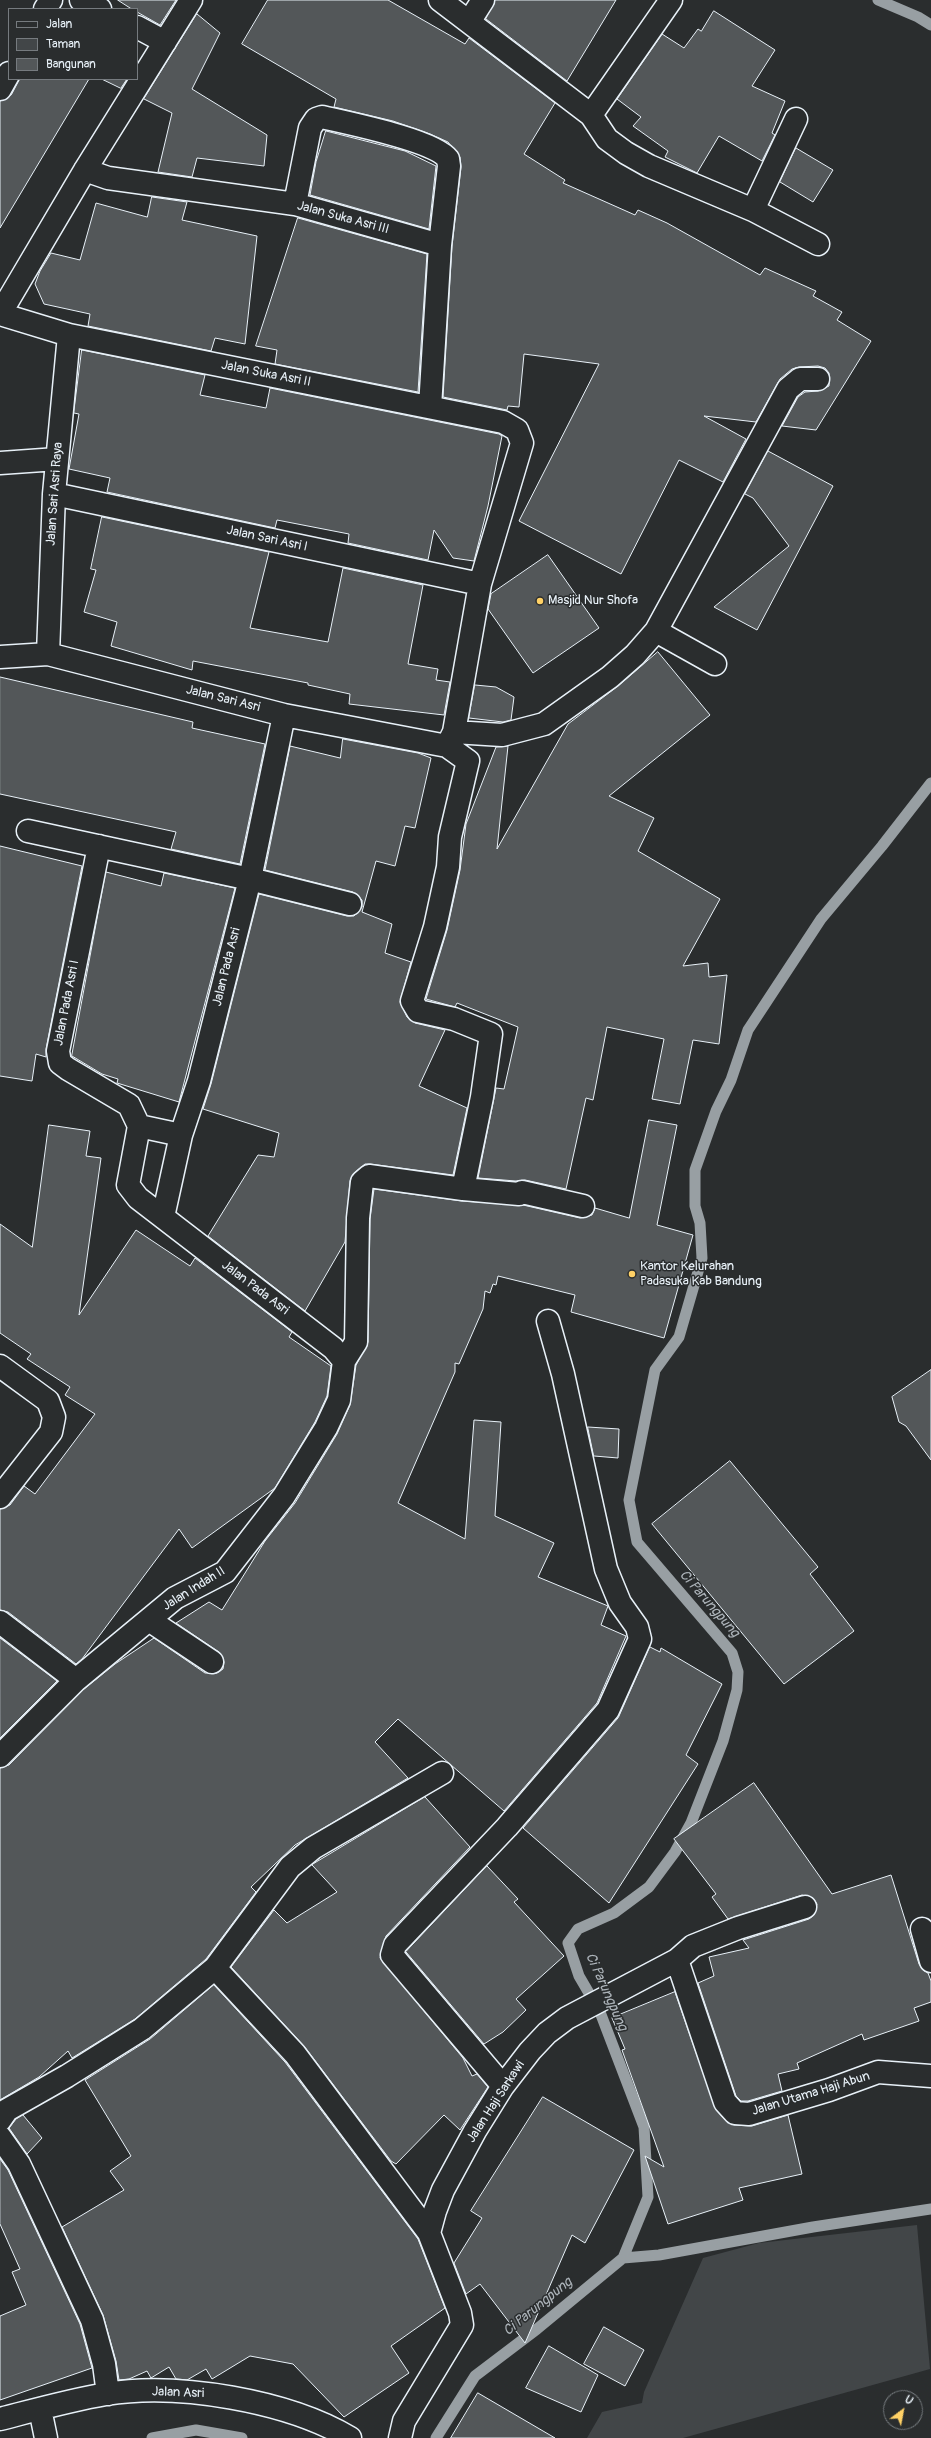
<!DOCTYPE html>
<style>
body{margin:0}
#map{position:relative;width:931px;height:2438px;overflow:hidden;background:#2a2d2e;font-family:Pangolin,sans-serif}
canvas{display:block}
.legend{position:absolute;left:8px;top:8px;width:130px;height:72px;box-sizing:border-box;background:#2a2d2e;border:1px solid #767b7f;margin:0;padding:5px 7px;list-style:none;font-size:12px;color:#e8f1f8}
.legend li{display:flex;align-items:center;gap:8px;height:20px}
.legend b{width:20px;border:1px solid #767b7f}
.north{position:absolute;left:883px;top:2390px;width:40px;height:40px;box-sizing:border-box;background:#2a2d2e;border:1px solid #767b7f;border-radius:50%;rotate:32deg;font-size:11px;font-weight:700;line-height:16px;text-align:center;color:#e8f1f8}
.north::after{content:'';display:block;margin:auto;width:14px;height:18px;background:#ffd166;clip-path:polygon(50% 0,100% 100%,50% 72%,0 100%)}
</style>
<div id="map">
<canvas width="931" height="2438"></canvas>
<ul class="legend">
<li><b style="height:5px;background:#2a2d2e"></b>Jalan</li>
<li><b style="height:11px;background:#424648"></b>Taman</li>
<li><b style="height:11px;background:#535759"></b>Bangunan</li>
</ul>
<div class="north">U</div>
</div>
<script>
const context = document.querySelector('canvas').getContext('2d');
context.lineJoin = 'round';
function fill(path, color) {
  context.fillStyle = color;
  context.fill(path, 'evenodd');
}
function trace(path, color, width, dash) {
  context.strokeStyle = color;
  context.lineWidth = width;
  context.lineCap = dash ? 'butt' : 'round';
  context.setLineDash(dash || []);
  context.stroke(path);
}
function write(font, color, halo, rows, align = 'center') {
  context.font = font + ' Pangolin,sans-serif';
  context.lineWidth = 3;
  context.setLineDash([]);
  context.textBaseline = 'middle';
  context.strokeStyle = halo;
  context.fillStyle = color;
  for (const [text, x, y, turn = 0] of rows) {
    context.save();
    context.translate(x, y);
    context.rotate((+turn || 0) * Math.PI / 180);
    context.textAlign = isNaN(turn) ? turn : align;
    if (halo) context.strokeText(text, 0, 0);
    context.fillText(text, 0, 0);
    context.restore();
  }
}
fill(new Path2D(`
 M917 2225 930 2369 683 2438H587L602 2412 642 2403 644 2392 703 2258 759 2243Z`), '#424648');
trace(new Path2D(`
 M878 0 918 17 931 25
 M623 2258 659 2255 813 2227 931 2209
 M152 2438 196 2430 242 2438
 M436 2438 475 2376 537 2329 623 2258 648 2197 644 2127 600 2012 579 1976 568 1943 578 1929 614 1913 649 1887 675 1852 691 1823 723 1741 737 1690 738 1672 732 1653 637 1542 629 1500 655 1370 679 1337 702 1258 700 1223 695 1206V1170L716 1111 731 1080 748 1030 821 919 882 846 931 783`), '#989fa3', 11);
const building = new Path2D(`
 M118 0H176L160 25 137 12V9H132Z
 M268 0H388L465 44 469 38 555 103 524 154 565 180 563 183 635 215 638 210 667 223 760 275 765 268 816 291 813 296 842 312 837 320 871 341 816 430 782 426 798 397 805 392 818 391 829 386V373L825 368 818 366 799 367 792 369 780 379 756 422 704 416 746 439 723 482 679 460 621 574 519 521 599 364 524 354 519 407 508 406 507 410 443 397 452 246 461 167 460 157 448 142 430 134 393 121 334 107 336 99 242 44Z
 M495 0H616L567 81 486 19Z
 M714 11 775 50 752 86 785 101 772 133 775 135 762 161 719 136 697 173 665 157 668 151 633 126 641 117 617 99 662 34 684 48 698 29 701 31Z
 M197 14 220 33 192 89 267 135 264 166 197 158 192 177 158 172 172 113 144 99Z
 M20 79H89L0 228V101L11 95Z
 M102 79H127L121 88Z
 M326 131 405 151 436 166 429 229 310 195 316 162Z
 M796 148 833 170 813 202 780 182Z
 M152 197 187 202 182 220 257 236 245 344 215 338 211 351 88 326 90 314 44 304 35 284 40 271 51 253 80 260 96 203 147 217Z
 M298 218 427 254 418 392 275 364 277 350 256 346Z
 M82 350 205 375 200 395 266 408 270 388 499 434 502 436 488 506 474 561 453 558 434 530 428 560 348 543 349 534 277 520 275 528 107 492 110 478 69 469 79 414 74 413Z
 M768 451 833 486 757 630 714 607 789 546 753 498 745 494Z
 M102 517 269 552 250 628 328 642 343 568 423 585 408 664 438 669 436 680 450 682 444 715 349 704 350 694 308 685V683L193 661 192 670 111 646 117 622 84 612 96 570 91 569Z
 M548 555 599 628 533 673 488 609 491 594Z
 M658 652 710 715 609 796 654 818 638 851 720 899 683 966 708 963 709 977 727 975 719 1044 693 1040 680 1104 652 1099 664 1039 607 1027 593 1100 586 1098 566 1189 525 1180 516 1181 478 1178 496 1088 504 1089 518 1027 457 1003 455 1007 426 999 447 930 460 870 466 824 496 747 508 746 497 849 568 724 618 686Z
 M0 677 193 722 192 728 265 744 240 864 171 849 176 832 0 794Z
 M475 685 496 687 514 697 511 720 503 722 469 718Z
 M343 739 418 753 431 758 415 828 405 826 395 866 376 861 362 912 392 924 385 953 411 962 400 1002 407 1017 415 1023 445 1030 419 1086 467 1108 453 1175 370 1164H365L354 1173 350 1181 345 1242 305 1311 208 1236 258 1155 274 1157 279 1133 203 1109 211 1084 259 894 347 916H354L362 907V900L353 892 265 870 290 746 340 758Z
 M0 846 82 866 46 1049V1057L36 1054 32 1081 0 1076Z
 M106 872 161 886 164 873 235 888 179 1102 117 1083 118 1079 102 1074 72 1056Z
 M649 1120 677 1125 657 1225 693 1235 664 1338 571 1312 575 1295 498 1276 496 1285 493 1284 490 1293 485 1291 483 1309 459 1364 455 1363V1372L398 1503 465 1539 474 1420 501 1422 495 1516 554 1543 538 1577 608 1606 601 1625 626 1636 597 1703 504 1811 398 1719 375 1742 408 1778 295 1845 251 1887 256 1892 206 1959 135 2019 72 2058 68 2051 39 2077 0 2100V1768L9 1765 84 1689 115 1664 154 1638 205 1673H217L223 1669 224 1662 219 1652 176 1623 209 1602 222 1610 265 1541 295 1503 337 1434 350 1405 356 1365 368 1342 370 1219 374 1189 462 1201 523 1205 580 1218 592 1215 595 1208 629 1218Z
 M49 1125 90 1131 86 1156 101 1158 79 1315 136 1230 190 1266 195 1258 292 1332 289 1337 331 1366 327 1396 315 1422 275 1488 192 1548 179 1529 82 1659 76 1664 8 1612 0 1610V1509L10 1505 24 1486 35 1494 95 1414 65 1395 70 1387 27 1359 31 1354 0 1333V1224L32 1247Z
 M931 1370V1460L906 1426 899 1422 892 1397Z
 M588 1427 619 1429 618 1458 594 1456Z
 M730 1461 818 1567 810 1574 854 1631 784 1684 652 1524Z
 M0 1638 57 1681 0 1738Z
 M650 1647 660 1652 661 1648 722 1684 686 1755 698 1764 609 1903 523 1828 618 1718Z
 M754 1783 832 1894 891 1875 919 1964 923 1970 928 1973 931 1981V2002L914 2008 919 2021 864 2040 862 2034 797 2063 799 2069 778 2074 782 2091 748 2101H741L736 2096 698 1983 714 1976 709 1957 749 1948 743 1940 809 1919 814 1915 817 1904 813 1898 802 1895 728 1919 712 1897 716 1894 674 1839Z
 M425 1797 470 1847 386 1936 380 1958 463 2058 472 2076 477 2074 488 2087 460 2130 444 2115 396 2164 391 2161 304 2046 231 1967 274 1910 287 1923 337 1892 312 1865Z
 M487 1866 518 1899 514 1902 564 1956 516 1999 526 2010 503 2032 484 2044 406 1952Z
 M214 1985 285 2062 418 2239 445 2308 391 2346 409 2373 344 2417 293 2364 250 2356 212 2379 206 2369 187 2380 176 2379 169 2367 151 2378 147 2371 129 2379 119 2380 116 2361 103 2315 62 2227 124 2190 110 2171 131 2156 85 2080 150 2039Z
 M675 1992 716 2110 726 2121 734 2125 752 2126 788 2115 802 2174 739 2188 743 2200 668 2224 645 2156 664 2167 622 2050 625 2049 612 2018Z
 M543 2097 634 2150 585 2243 572 2235 525 2343 480 2284 466 2294 454 2263 482 2218 471 2211Z
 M23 2115 42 2138 27 2154 9 2128 16 2119Z
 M0 2159 8 2170 80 2324 92 2368 0 2400V2316L26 2305 12 2272 20 2269 0 2224Z
 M604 2327 644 2350 625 2386 584 2364Z
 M549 2346 598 2375 581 2412 526 2388Z
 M478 2393 555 2438H451Z`);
fill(building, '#535759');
trace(building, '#e8f1f8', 1);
const minor = new Path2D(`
 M81 0 100 9
 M440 0 591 115 607 139 626 153 649 166 753 210 818 244
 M45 9 51 0
 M469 22 483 0
 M137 27 165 42
 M0 89 9 73
 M591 115 671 0
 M85 170 108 178 295 204 440 245 430 407
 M295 204 310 128 316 119 322 117C347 123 434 140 448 159L449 166 440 245
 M753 210 796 119
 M0 314 69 335 503 422 517 430 522 443 480 584 454 732 447 746
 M0 314 85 170 191 0
 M0 463 57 459
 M54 494 480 584
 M656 631 715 664
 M48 654 54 494 69 335
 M0 657 48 654 284 715 447 746 468 761 450 837 448 867 435 927 412 1001 418 1011 454 1019 491 1034 482 1097 463 1189
 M454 732 502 735 544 724 610 677 635 655 656 631 788 389 800 379H818
 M28 831 250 879 350 904
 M99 846 58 1051 60 1063 68 1069 129 1105 139 1126
 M139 1126 128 1185 138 1198 333 1348 344 1361
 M139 1126 181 1135
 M163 1217 181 1135 199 1081 250 879 284 715
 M0 1366 48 1401 54 1417 51 1432 0 1497
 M149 1620 212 1662
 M0 1622 76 1680
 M0 1756 76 1680 175 1598 225 1572 284 1496 326 1428 339 1400 344 1361 356 1342 358 1218 362 1182 369 1176 463 1189 519 1194 522 1192 583 1206
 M922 1929 931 1961
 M677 1960 725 2102 735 2113 749 2114 829 2090 878 2072 931 2076
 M215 1968 295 2054 429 2233
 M503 2086 392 1955 395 1945 507 1827 608 1710 640 1639 637 1627 620 1603 606 1569 563 1374 548 1321
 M0 2120 7 2110 67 2076 142 2029 215 1968 290 1867 313 1848 442 1773
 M0 2137 19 2164 92 2320 104 2364 108 2394
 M40 2409 46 2438
 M0 2419C35 2410 71 2400 106 2394 178 2382 288 2401 350 2438
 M400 2438 404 2421 462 2325 460 2313 429 2233 435 2211 443 2190 475 2131 503 2086 530 2051 547 2033 567 2018 677 1960 693 1946 738 1928 805 1907`);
trace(minor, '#e8f1f8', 25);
trace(minor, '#2a2d2e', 22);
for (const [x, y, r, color] of [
 [540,601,4,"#ffd166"],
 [632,1274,4,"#ffd166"]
]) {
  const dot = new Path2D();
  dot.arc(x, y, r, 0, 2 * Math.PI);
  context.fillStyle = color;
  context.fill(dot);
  trace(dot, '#2a2d2e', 1.5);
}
write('13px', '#e8f1f8', '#2a2d2e', [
 ["Jalan Suka Asri III",343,218,15],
 ["Jalan Suka Asri II",266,374,11],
 ["Jalan Sari Asri Raya",55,494,-86],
 ["Jalan Sari Asri I",267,539,12],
 ["Jalan Sari Asri",223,699,14],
 ["Jalan Pada Asri",227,967,-76],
 ["Jalan Pada Asri I",67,1003,-79],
 ["Jalan Pada Asri",255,1288,37],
 ["Jalan Indah II",194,1589,-32],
 ["Jalan Utama Haji Abun",811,2094,-17],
 ["Jalan Haji Sarkawi",496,2102,-57],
 ["Jalan Asri",178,2393,2]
]);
write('13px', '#e8f1f8', '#2a2d2e', [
 ["Masjid Nur Shofa",548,601],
 ["Kantor Kelurahan",640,1267],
 ["Padasuka Kab Bandung",640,1282]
], 'left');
write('italic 14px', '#acb3b9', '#2a2d2e', [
 ["Ci Parungpung",709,1604,49],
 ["Ci Parungpung",606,1992,66],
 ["Ci Parungpung",538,2307,-39]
]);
</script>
